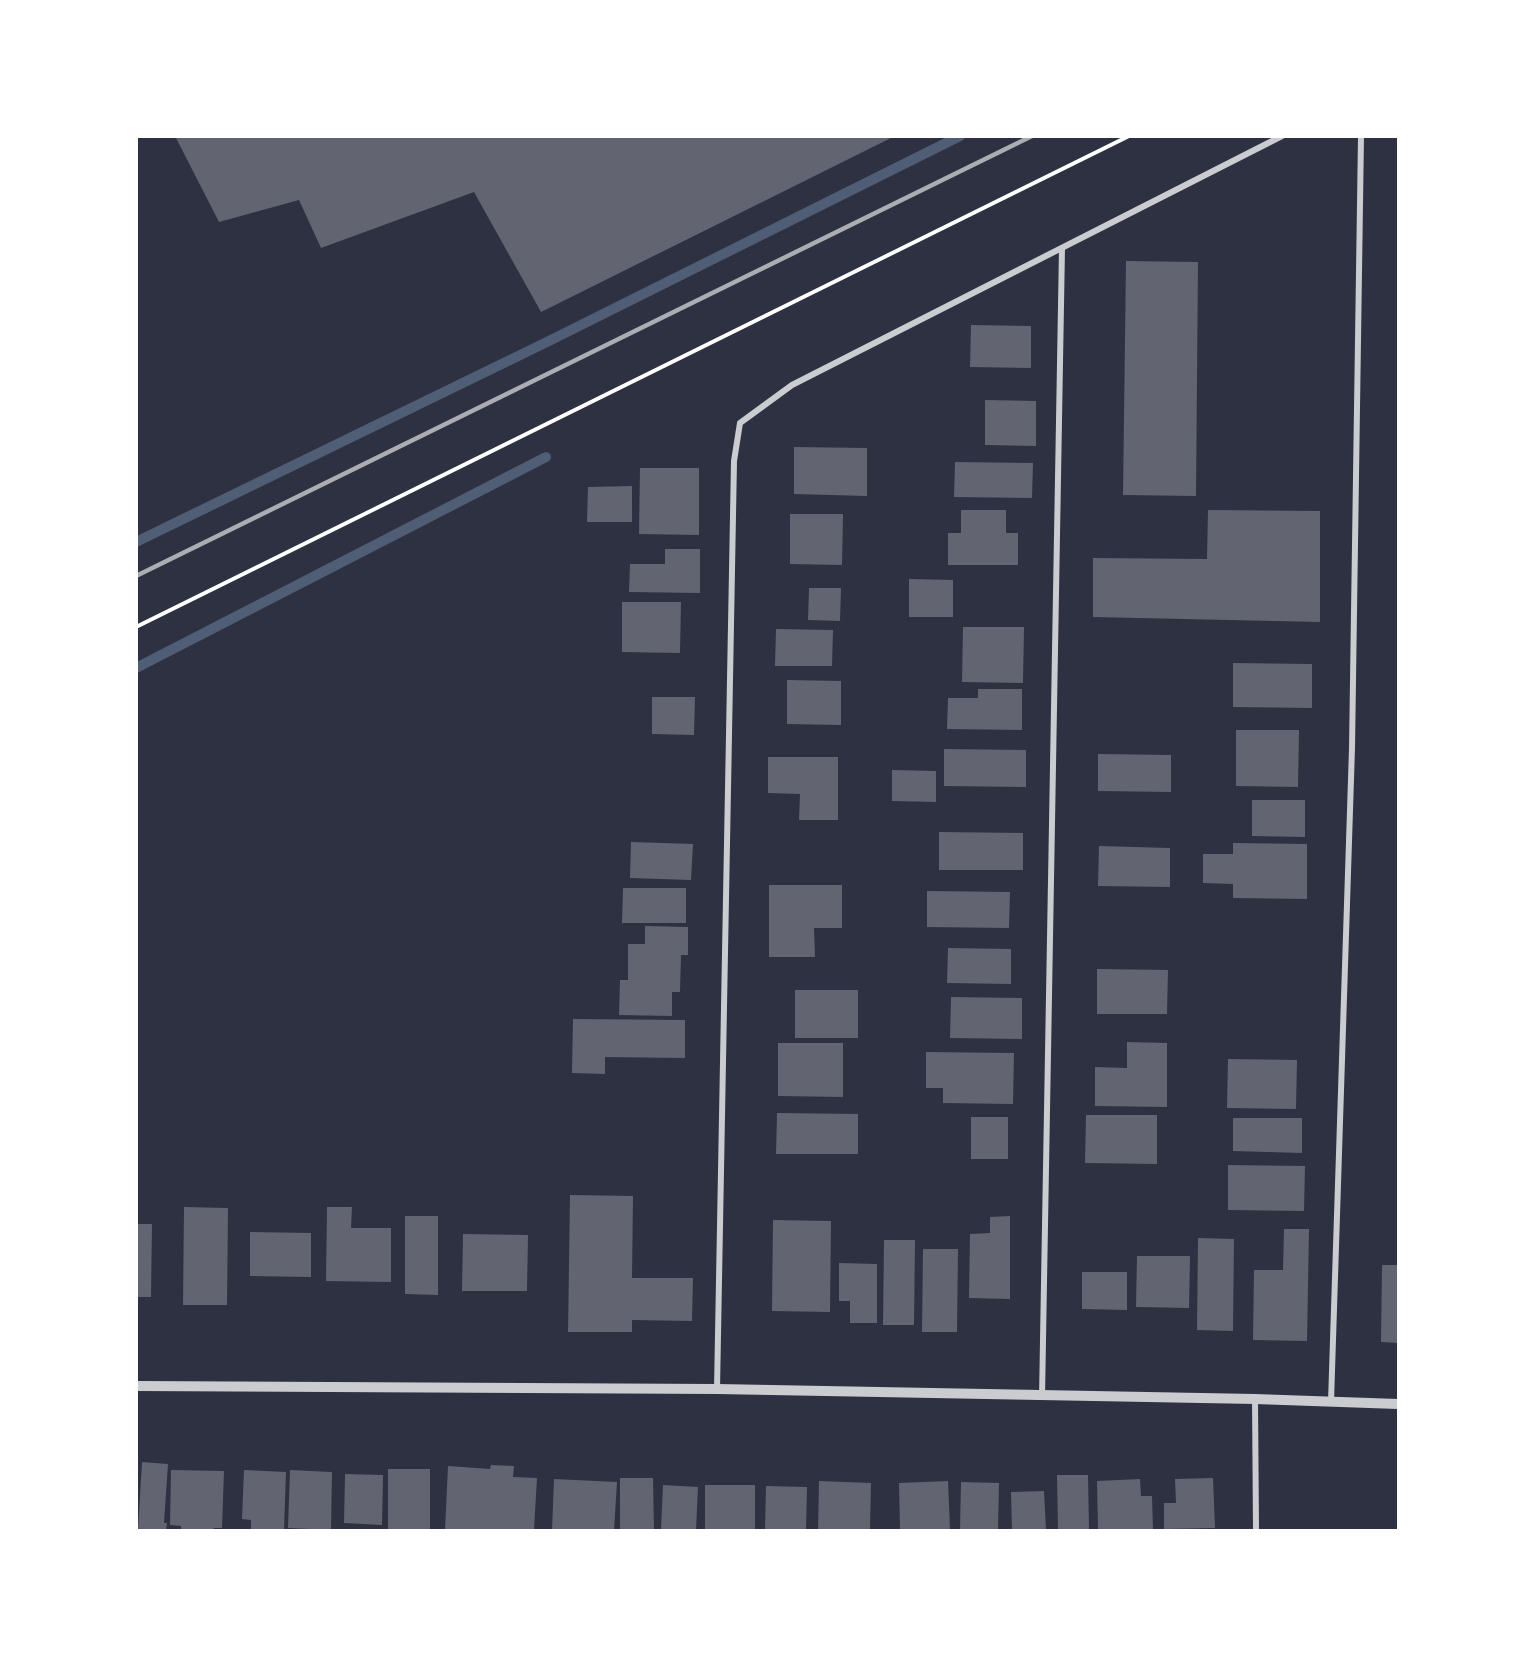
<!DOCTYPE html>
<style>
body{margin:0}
#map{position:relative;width:1535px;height:1667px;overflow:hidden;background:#2d3142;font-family:"Exo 2",sans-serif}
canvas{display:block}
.frame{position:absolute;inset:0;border:138px solid #fff;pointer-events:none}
</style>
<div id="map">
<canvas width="1535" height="1667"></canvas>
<div class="frame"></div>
</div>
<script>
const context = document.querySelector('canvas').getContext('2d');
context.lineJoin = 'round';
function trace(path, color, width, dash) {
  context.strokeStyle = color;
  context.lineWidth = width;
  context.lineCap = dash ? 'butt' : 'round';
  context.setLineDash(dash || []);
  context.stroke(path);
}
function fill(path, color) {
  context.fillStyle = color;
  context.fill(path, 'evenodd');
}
trace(new Path2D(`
 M136 542 549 341 960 136
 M136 668 546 457`), '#4f5d75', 10);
fill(new Path2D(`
 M175 136H895L541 312 474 192 321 248 299 200 219 222Z
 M1126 261 1198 262 1196 496 1123 495Z
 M971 325 1031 326V368L970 367Z
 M985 400 1036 401V446L985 445Z
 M794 447 867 448V496L794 494Z
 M955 462 1033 463 1032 498 954 497Z
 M640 468H699V535L639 534Z
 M632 486V522H587L588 487Z
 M961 510H1006V533H1018V565H948V533H961Z
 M1208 510 1320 511V622L1093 617V558L1207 559Z
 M790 514H843L842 565 790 564Z
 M665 549H700V593L629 592 630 564H665Z
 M909 579 953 580V617H909Z
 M809 588H841L840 621 808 620Z
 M622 602H681L680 653 622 652Z
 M963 627H1024L1023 683 962 682Z
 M776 629 833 630 832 666H775Z
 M1233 663 1312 664V708L1233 707Z
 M787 680 841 681V725L787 724Z
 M978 689H1022V730L947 729 948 698H978Z
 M652 697H695L694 735 652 734Z
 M1236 730H1299L1298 787 1236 786Z
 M944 749 1026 750V787L944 786Z
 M1098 754 1171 755V792L1098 791Z
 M768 757H838V820H799L800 794 768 793Z
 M892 770 936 771V802L892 801Z
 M1252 800H1305V837L1252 836Z
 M939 832 1023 833V870H939Z
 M631 842 693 844 691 880 630 878Z
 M1233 843 1307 844V899L1233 898V884L1203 883V854H1233Z
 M1099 846 1170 848V887L1098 886Z
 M769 885H842V928H814L815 957H769Z
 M623 888H686V923H622Z
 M927 891 1010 892 1009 928 927 927Z
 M645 926 688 927V955H681L680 992H672V1016L619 1015 620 980H628V944H645Z
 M948 948 1011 949V984L947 983Z
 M1097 969 1168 970 1167 1014H1097Z
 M795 990H858V1038H795Z
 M951 997 1022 998V1039L950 1038Z
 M573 1019 685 1020V1058L605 1057V1074L572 1073Z
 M1127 1042 1167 1043V1107L1095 1106V1067L1127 1068Z
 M778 1043H843V1097L778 1096Z
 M926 1052 1014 1053 1013 1104 943 1103V1088H926Z
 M1228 1059 1297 1060 1296 1109 1227 1108Z
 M777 1113 858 1114V1154H776Z
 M1086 1115H1157V1164L1085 1163Z
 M971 1117H1008V1159H971Z
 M1233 1118H1302V1153L1233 1151Z
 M1228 1165 1305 1166 1304 1211 1228 1210Z
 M570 1195 633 1196 632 1278H693L692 1321 632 1320V1332H568Z
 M184 1207 228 1208 227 1305H183Z
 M327 1207H352L351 1228H391V1282L326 1281Z
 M405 1216H438V1295L405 1294Z
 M1010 1216V1299L969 1298 970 1234 990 1233V1217Z
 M773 1220 831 1221 830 1312 772 1311Z
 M136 1224H152L151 1297H136Z
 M1284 1229H1309L1307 1341 1253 1340 1254 1270H1283Z
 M250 1232 311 1233V1277L250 1276Z
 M463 1234 528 1235 527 1291H462Z
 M1198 1238 1234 1239 1233 1331 1197 1330Z
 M884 1240H915L914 1325H883Z
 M923 1249H958L957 1332H922Z
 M1137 1256H1190L1189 1308 1136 1307Z
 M839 1263 877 1264V1323H850V1301H839Z
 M1382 1265H1398V1343L1381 1342Z
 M1082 1272H1127V1310L1082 1309Z
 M142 1462 168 1464 164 1523H167L166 1530H138Z
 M491 1465 514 1466 513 1477 537 1478 534 1530H445L448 1466 490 1469Z
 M388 1469H430V1530H388Z
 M171 1470 224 1471 222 1528H214L213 1530H181V1526L170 1525Z
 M244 1470 286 1472 284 1530H251V1520L242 1519Z
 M290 1470 332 1472 331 1530 288 1528Z
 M345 1474 383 1475 382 1525 344 1523Z
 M1057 1475H1088L1089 1530H1058Z
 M620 1478H653L654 1530H620Z
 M1213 1478 1215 1528 1164 1529V1503H1176L1175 1479Z
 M554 1479 617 1482 614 1530H552Z
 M1140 1479 1141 1496H1152L1153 1530H1098L1097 1481Z
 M819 1481 871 1483 870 1530H818Z
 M948 1481 950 1530H900L899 1483Z
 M961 1482 999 1483 998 1530H960Z
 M663 1485 698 1487 696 1530 661 1529Z
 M705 1485H755V1530H705Z
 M766 1486 807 1487 806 1530H765Z
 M1044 1491 1046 1530H1012L1011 1492Z`), '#626471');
trace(new Path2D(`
 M136 627 1129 136`), '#fff', 4);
trace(new Path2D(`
 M717 1389 734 461 740 423 792 385 1282 136
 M1042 1397 1062 248
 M1255 1399 1256 1530
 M1331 1402 1352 748 1361 136`), '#caccd0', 6);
trace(new Path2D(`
 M136 1386 717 1389 1255 1399 1398 1404`), '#caccd0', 10);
trace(new Path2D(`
 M136 576 1032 136`), '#abadb3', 4.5);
</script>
